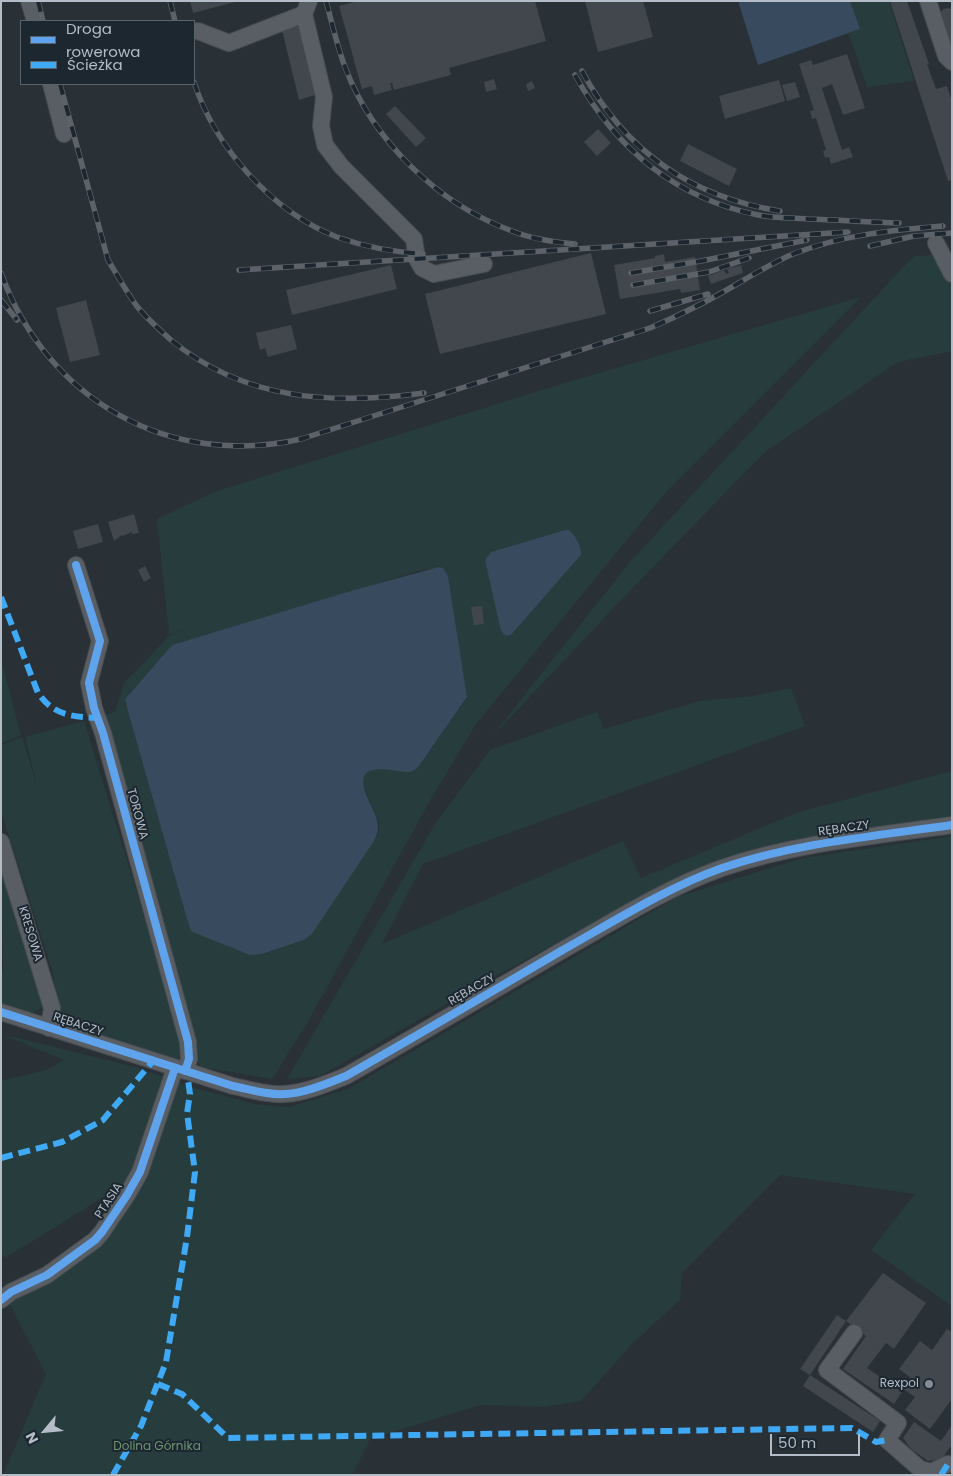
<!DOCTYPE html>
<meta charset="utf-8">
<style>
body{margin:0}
#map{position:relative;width:953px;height:1476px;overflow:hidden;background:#293036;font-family:Poppins,sans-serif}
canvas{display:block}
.frame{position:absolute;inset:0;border:2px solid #b3bcc7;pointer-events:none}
.legend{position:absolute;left:20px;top:20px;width:175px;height:65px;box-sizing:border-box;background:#1c2730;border:1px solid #58636c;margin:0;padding:6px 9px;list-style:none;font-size:15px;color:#b3bcc7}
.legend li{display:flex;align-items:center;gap:10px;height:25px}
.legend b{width:25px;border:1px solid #58636c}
.north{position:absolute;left:20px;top:1406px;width:50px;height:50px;-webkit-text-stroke:4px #1c2730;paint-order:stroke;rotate:242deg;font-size:14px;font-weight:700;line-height:20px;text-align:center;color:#b3bcc7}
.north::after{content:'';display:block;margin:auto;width:18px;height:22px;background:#b3bcc7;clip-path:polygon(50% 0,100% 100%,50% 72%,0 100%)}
.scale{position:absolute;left:770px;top:1434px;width:90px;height:22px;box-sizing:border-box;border:2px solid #b3bcc7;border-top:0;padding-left:6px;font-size:15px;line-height:18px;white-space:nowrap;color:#b3bcc7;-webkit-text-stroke:4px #1c2730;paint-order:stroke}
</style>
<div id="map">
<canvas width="953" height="1476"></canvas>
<div class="frame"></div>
<ul class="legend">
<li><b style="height:6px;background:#60a3ed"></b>Droga rowerowa</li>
<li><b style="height:6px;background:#3fa9f5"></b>Ścieżka</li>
</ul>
<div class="north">N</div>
<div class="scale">50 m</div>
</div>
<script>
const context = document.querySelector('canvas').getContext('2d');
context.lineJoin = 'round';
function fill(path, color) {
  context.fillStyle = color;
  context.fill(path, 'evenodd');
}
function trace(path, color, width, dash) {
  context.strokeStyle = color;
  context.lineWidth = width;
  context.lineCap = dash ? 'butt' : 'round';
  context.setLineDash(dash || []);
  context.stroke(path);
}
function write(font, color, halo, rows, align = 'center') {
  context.font = font + ' Poppins,sans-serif';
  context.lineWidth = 4;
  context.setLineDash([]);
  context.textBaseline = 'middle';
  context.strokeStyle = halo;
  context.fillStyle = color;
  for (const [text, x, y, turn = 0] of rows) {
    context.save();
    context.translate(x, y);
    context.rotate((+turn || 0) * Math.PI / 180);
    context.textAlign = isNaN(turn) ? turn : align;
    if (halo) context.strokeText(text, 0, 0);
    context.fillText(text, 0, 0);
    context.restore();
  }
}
fill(new Path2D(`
 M850 1H889L914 81 867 87 849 33 859 29Z
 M933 255 952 288V351L898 362 765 452 622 599 489 740 629 563 905 265 915 256Z
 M861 297 667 491 476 724 428 804 309 1020 272 1079 201 1067 196 1058 104 715 115 712 124 683 169 636 188 628 169 635 157 519 214 492 568 382ZM565 530 581 555 511 635 508 636 491 552ZM426 569 445 571 448 576 467 698 419 766 414 770C403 770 390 768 379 768 345 771 377 808 379 823 379 830 378 835 374 841L312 934 304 940 262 954 189 927 127 708 125 703 128 695 172 645Z
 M1 660 21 735 1 744Z
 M791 688 805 726 423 864 382 944 623 841 641 878 799 812 952 771V816L791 840 652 890 471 990 320 1076 287 1079 435 824 490 750 597 712 604 729 700 701 753 696Z
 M84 721 150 935 173 1002 183 1053 177 1060 89 1033 59 1015 53 973 1 811V745L22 737 38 789 25 737Z
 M952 836V1306L871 1250 915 1194 780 1175 682 1273 680 1300 634 1342 581 1401 544 1407 480 1405 370 1439 352 1475H3L46 1374 5 1295 118 1220 107 1195 5 1258 1 1252V1081L47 1070 64 1060 1 1034 136 1067 191 1087 255 1104 289 1107 348 1089 677 897 803 858Z
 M1 862 46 996 43 1007 32 1013 1 1005V972L3 971Z`), '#273c3c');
fill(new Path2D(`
 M738 1H850L860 29 758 65Z
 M565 530H569C575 535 582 547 581 555L511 635 507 636 503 634 500 627 485 560 491 552Z
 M439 567 443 568 448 576 467 697 419 766C416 769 414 771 409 772 396 773 358 759 364 787 368 807 386 820 374 841L312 934 304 940 262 954 250 955 195 933 191 931 188 923 127 708 125 699 172 645 354 590Z`), '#374a5e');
fill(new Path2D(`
 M190 1H234L235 2 193 13Z
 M358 1H535L546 41 449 68 451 75 394 90 392 83H390L392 90 374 95 372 86 362 89 339 6Z
 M585 1H643L653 37 598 52Z
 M890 1H903L899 3 907 1 929 64H927L936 89 947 86 952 102V180L948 181Z
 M948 8 952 9V43L949 44 940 14 943 9Z
 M293 25 294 27 298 26 315 95 299 100 282 30Z
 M847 54 865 108 843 115 832 84 822 88 842 150 849 147 853 157 831 164 829 157 825 158 823 151 826 150 816 118 812 119 810 111 814 110 799 64 811 60 813 65Z
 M494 79 497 89 486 92 484 82Z
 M779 80 785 101 725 119 719 96Z
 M532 81 535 88 528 91 526 84Z
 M795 82 800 97 787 101 782 85Z
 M395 106 426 138 416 147 386 114Z
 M598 129 611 143 597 156 584 142Z
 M688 144 737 169 729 186 680 161Z
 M591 253 606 314 440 354 425 294Z
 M664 254 665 262 695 257 700 290 681 293 680 289 620 299 614 265 655 258V256Z
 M391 265 397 289 292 315 286 290Z
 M741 265 743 273 711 284 708 276 724 270 726 274 729 273 727 269Z
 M86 300 100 355 70 362 56 308Z
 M291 325 297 349 268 357 265 348 260 350 256 333Z
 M134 514 139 533 132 534V532L123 536 122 535 114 541 108 522Z
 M98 524 103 542 78 549 73 531Z
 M145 566 151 578 144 582 138 570Z
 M482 606 484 624 474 625 471 607Z
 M883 1273 926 1303 894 1349 886 1343 867 1368 902 1392 894 1404 843 1369 866 1336 846 1321 810 1375 800 1369 837 1315 846 1321Z
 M947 1329 952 1332V1399L930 1429 905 1410 915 1397 903 1389 911 1378 899 1369 920 1341 932 1350Z
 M810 1375 880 1421 873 1432 803 1386Z
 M914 1422 941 1441 952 1425V1444L942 1459 928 1461 911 1449 903 1438Z`), '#41474c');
const minor = new Path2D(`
 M29 1 35 21
 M928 1 946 56 952 62
 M304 14 324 97 321 126 325 145 341 166 414 239 417 259 422 268 434 274 484 264
 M198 31 229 43 304 14 309 1
 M51 84 64 134
 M936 243 952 274
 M76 565 100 641 89 683 94 708 103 733 188 1042 189 1059 185 1071
 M1 842 52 1008 49 1028
 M1 1012 233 1086C244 1088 256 1092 267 1093 294 1098 321 1086 346 1076 418 1035 489 993 561 951 611 923 668 887 722 868 796 843 875 836 952 825
 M1 1300 11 1292 47 1275 95 1240 102 1232 127 1195 140 1172 175 1068
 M854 1333 827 1370 898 1423 887 1440 920 1469 931 1472 948 1464`);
trace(minor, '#474c50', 18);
trace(minor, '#595e64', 16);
const rail = new Path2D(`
 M38 1 43 21
 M170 1 175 21
 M326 1C332 23 337 46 345 67 373 141 438 204 512 231 532 239 553 242 575 244
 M582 71C625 151 690 197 780 211
 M575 75C615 148 675 198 758 215 774 218 792 218 808 219 838 220 868 222 899 223
 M194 82C215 147 272 212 337 237 365 247 394 252 423 254
 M60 84 108 260C117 275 126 291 136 305 146 318 159 329 171 340 245 401 333 405 424 393
 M870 246 914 236 952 233
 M239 270 848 232
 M1 273C47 400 169 469 301 439L650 328C678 316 706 302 732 287 752 275 772 263 793 254 842 235 892 230 943 226
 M631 273 701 261 807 240
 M633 285 709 272 749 258
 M1 300 17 320
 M650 311 708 294`);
trace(rail, '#5d6268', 5.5);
trace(rail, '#1c2730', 4, [11]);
trace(new Path2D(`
 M1 597 38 693C53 715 72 717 98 718
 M1 1158 62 1142 103 1120 153 1061
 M158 1384 182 1394 228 1438 852 1428 876 1442 887 1440
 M113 1475 141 1426 166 1362 187 1237 195 1172 187 1113 190 1094 188 1080
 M941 1475 948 1464`), '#3fa9f5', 6, [12, 6]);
trace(new Path2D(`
 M76 565 100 641 89 683 94 708 103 733 188 1042 189 1059 185 1071
 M1 1012 233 1086C244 1088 256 1092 267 1093 294 1098 321 1086 346 1076 418 1035 489 993 561 951 611 923 668 887 722 868 796 843 875 836 952 825
 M1 1300 11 1292 47 1275 95 1240 102 1232 127 1195 140 1172 175 1068`), '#60a3ed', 8);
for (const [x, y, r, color] of [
 [929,1384,5,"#838b94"]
]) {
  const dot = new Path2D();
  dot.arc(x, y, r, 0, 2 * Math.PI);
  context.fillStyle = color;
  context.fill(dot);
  trace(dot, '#1c2730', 2);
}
write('12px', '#b3bcc7', '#1c2730', [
 ["TOROWA",137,814,75],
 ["RĘBACZY",844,829,-8],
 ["KRESOWA",30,934,73],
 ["RĘBACZY",472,990,-30],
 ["RĘBACZY",78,1025,18],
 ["PTASIA",109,1201,-57]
]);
write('12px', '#b3bcc7', '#1c2730', [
 ["Rexpol",919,1384]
], 'right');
write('12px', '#6b9771', '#1c2730', [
 ["Dolina Górnika",157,1447]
]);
</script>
